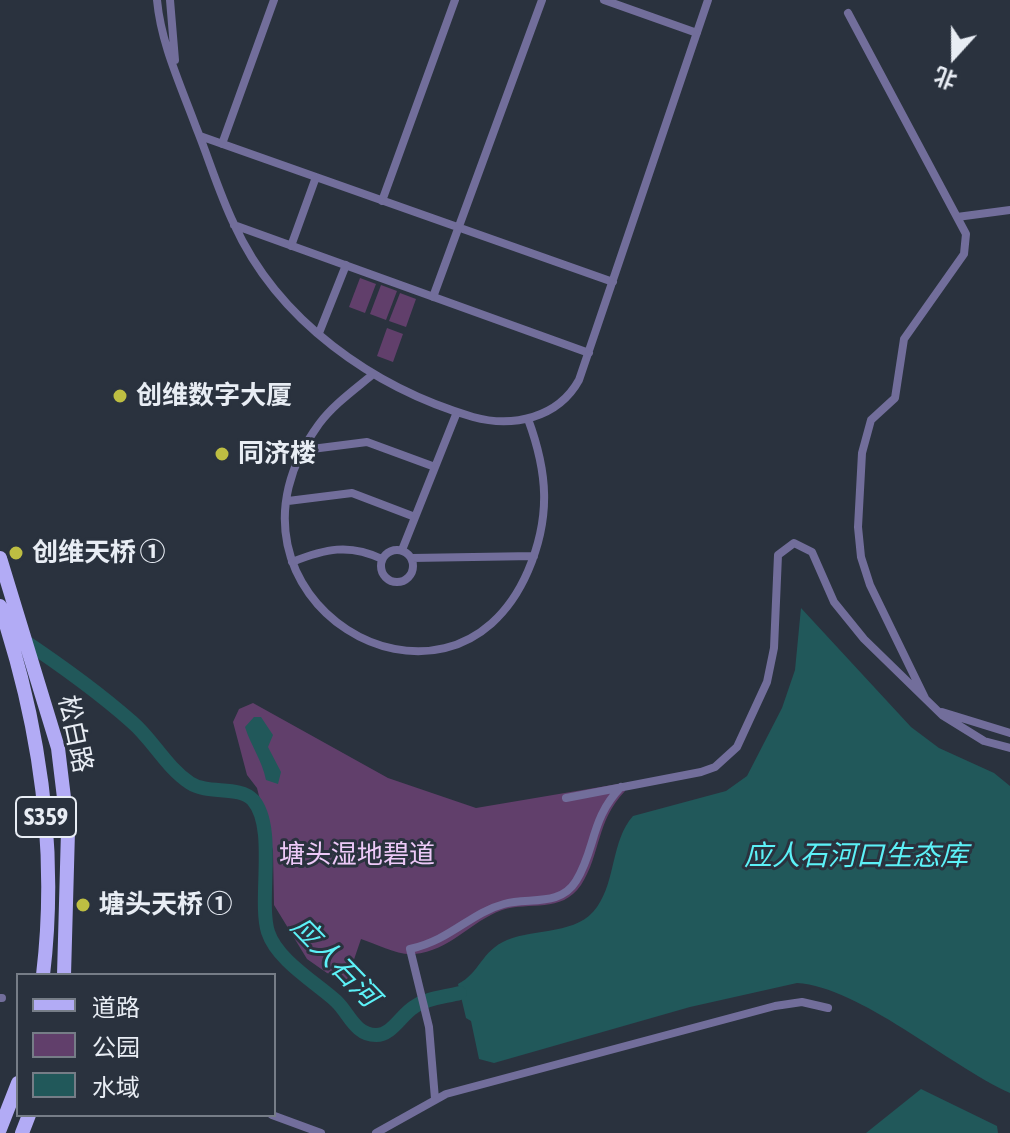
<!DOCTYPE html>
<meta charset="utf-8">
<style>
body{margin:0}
#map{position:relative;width:1010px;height:1133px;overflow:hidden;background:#2a323e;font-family:"Asap Condensed","Noto Sans SC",sans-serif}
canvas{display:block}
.legend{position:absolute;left:16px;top:973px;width:260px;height:144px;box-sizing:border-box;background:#2a323e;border:2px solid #767d87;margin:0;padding:10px 14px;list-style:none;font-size:24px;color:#e8edf4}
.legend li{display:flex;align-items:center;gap:16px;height:40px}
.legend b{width:40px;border:2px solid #767d87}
.north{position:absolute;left:914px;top:16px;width:80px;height:80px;-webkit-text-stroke:6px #2a323e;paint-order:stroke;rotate:201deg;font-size:22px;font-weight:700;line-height:32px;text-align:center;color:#e8edf4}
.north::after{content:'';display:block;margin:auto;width:28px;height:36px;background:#e8edf4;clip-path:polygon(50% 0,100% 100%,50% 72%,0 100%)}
</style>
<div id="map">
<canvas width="1010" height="1133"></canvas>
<ul class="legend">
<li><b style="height:10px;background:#b2abf5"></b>道路</li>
<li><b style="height:22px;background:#613f6b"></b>公园</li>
<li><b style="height:22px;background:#21585a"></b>水域</li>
</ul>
<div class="north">北</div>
</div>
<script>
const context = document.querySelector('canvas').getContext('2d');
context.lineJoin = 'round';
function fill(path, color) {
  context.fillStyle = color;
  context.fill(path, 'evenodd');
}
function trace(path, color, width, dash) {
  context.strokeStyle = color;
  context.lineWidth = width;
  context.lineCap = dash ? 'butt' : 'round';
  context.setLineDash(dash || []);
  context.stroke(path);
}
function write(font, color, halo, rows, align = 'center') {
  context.font = font + ' "Asap Condensed","Noto Sans SC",sans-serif';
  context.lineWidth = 6;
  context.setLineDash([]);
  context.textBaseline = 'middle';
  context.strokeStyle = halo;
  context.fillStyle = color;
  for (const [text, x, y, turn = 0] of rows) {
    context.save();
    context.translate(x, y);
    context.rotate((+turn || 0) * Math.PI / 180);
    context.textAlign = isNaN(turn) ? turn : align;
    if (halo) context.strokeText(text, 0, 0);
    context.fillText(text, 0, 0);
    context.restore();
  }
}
fill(new Path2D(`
 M360 278 376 284 365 313 349 307Z
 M381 285 397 291 386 320 370 314Z
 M400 293 416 299 406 327 389 321Z
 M387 328 403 334 393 362 377 356Z
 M253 703 388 778 476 808 624 783 625 791C596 821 601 854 581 885 561 914 530 901 502 910 471 921 450 951 414 954 399 956 376 944 361 939L347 980 327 973 307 959 274 905 273 851 257 788 247 775 233 722 239 709Z`), '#613f6b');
fill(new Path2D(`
 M801 608 911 727 939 748 994 773 1010 786V1093C948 1065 860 987 797 983L690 1007 494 1063 479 1059 471 1021 466 1018 458 984C480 973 481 951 507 940 536 928 578 935 597 907 616 880 611 841 633 816L726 791 747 776 782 708 795 670Z
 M254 717H261L273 735 268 747 281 772 278 784 266 780C262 760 251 746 245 727Z
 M921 1089 997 1126 998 1133H866Z`), '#21585a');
trace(new Path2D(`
 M20 638C59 664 97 691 132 722 153 740 166 767 190 783 208 795 239 785 253 800 277 827 258 900 268 932 277 960 315 982 336 1001 349 1013 355 1035 376 1035 392 1035 401 1015 414 1007 426 998 445 997 460 993`), '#21585a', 14);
trace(new Path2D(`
 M157 0C161 44 181 86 196 127 209 159 219 193 234 224 278 321 374 388 473 417 513 428 558 418 579 380L708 0
 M170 0 175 60
 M604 0 697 33
 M848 13 966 234 964 254 904 339 895 398 871 420 862 453 858 527 861 557 870 585 925 698
 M200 136 613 282
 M222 144 274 0
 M382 201 455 0
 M957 217 1010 210
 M234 225 589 353
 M291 246 316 177
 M433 297 542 0
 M319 333 346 265
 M372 375C354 390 333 405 319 424 193 596 450 751 528 571 551 517 548 473 528 419
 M304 450 367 442 435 467
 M288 501 352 493 415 517
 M381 566a16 16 0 1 1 32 0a16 16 0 1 1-32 0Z
 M402 550 457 412
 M412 558 534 556
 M292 562C325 549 349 543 382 559
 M942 712 1010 733
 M566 798 701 772 715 767 737 747 767 682 774 648 778 555 794 543 812 552 834 602 864 639 942 715 984 741 1010 748
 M0 998H2
 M435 1099 429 1027 410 949C451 940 470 913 504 904 529 897 560 907 576 881 596 849 590 819 621 787
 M272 1115 321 1133
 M376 1133 446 1094 775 1006 802 1002 828 1008`), '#726e9b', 8);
trace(new Path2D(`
 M0 558 58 748 68 831 64 975
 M0 606C40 726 58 850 43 975
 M0 1129 18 1083
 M22 1133 29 1115`), '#b2abf5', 14);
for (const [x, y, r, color] of [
 [120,396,8,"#bebe42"],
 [222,454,8,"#bebe42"],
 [16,553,8,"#bebe42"],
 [83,905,8,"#bebe42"]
]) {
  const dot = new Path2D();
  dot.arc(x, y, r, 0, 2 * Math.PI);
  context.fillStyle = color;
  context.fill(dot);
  trace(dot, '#2a323e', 3);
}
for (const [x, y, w] of [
 [46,817,60]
]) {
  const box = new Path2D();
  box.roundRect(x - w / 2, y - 20, w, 40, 6);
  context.fillStyle = '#2a323e';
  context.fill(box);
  trace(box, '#e8edf4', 2);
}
write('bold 24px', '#e8edf4', null, [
 ["S359",46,817]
]);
write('bold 26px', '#e8edf4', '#2a323e', [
 ["创维数字大厦",136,396],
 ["同济楼",238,454],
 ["创维天桥 ①",32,553],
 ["塘头天桥 ①",99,905]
], 'left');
write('26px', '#e8edf4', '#2a323e', [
 ["松白路",75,734,78]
]);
write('26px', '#edc9f8', '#2a323e', [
 ["塘头湿地碧道",357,855]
]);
write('italic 28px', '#5cf1f7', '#2a323e', [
 ["应人石河口生态库",856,856],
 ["应人石河",335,962,46]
]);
</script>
